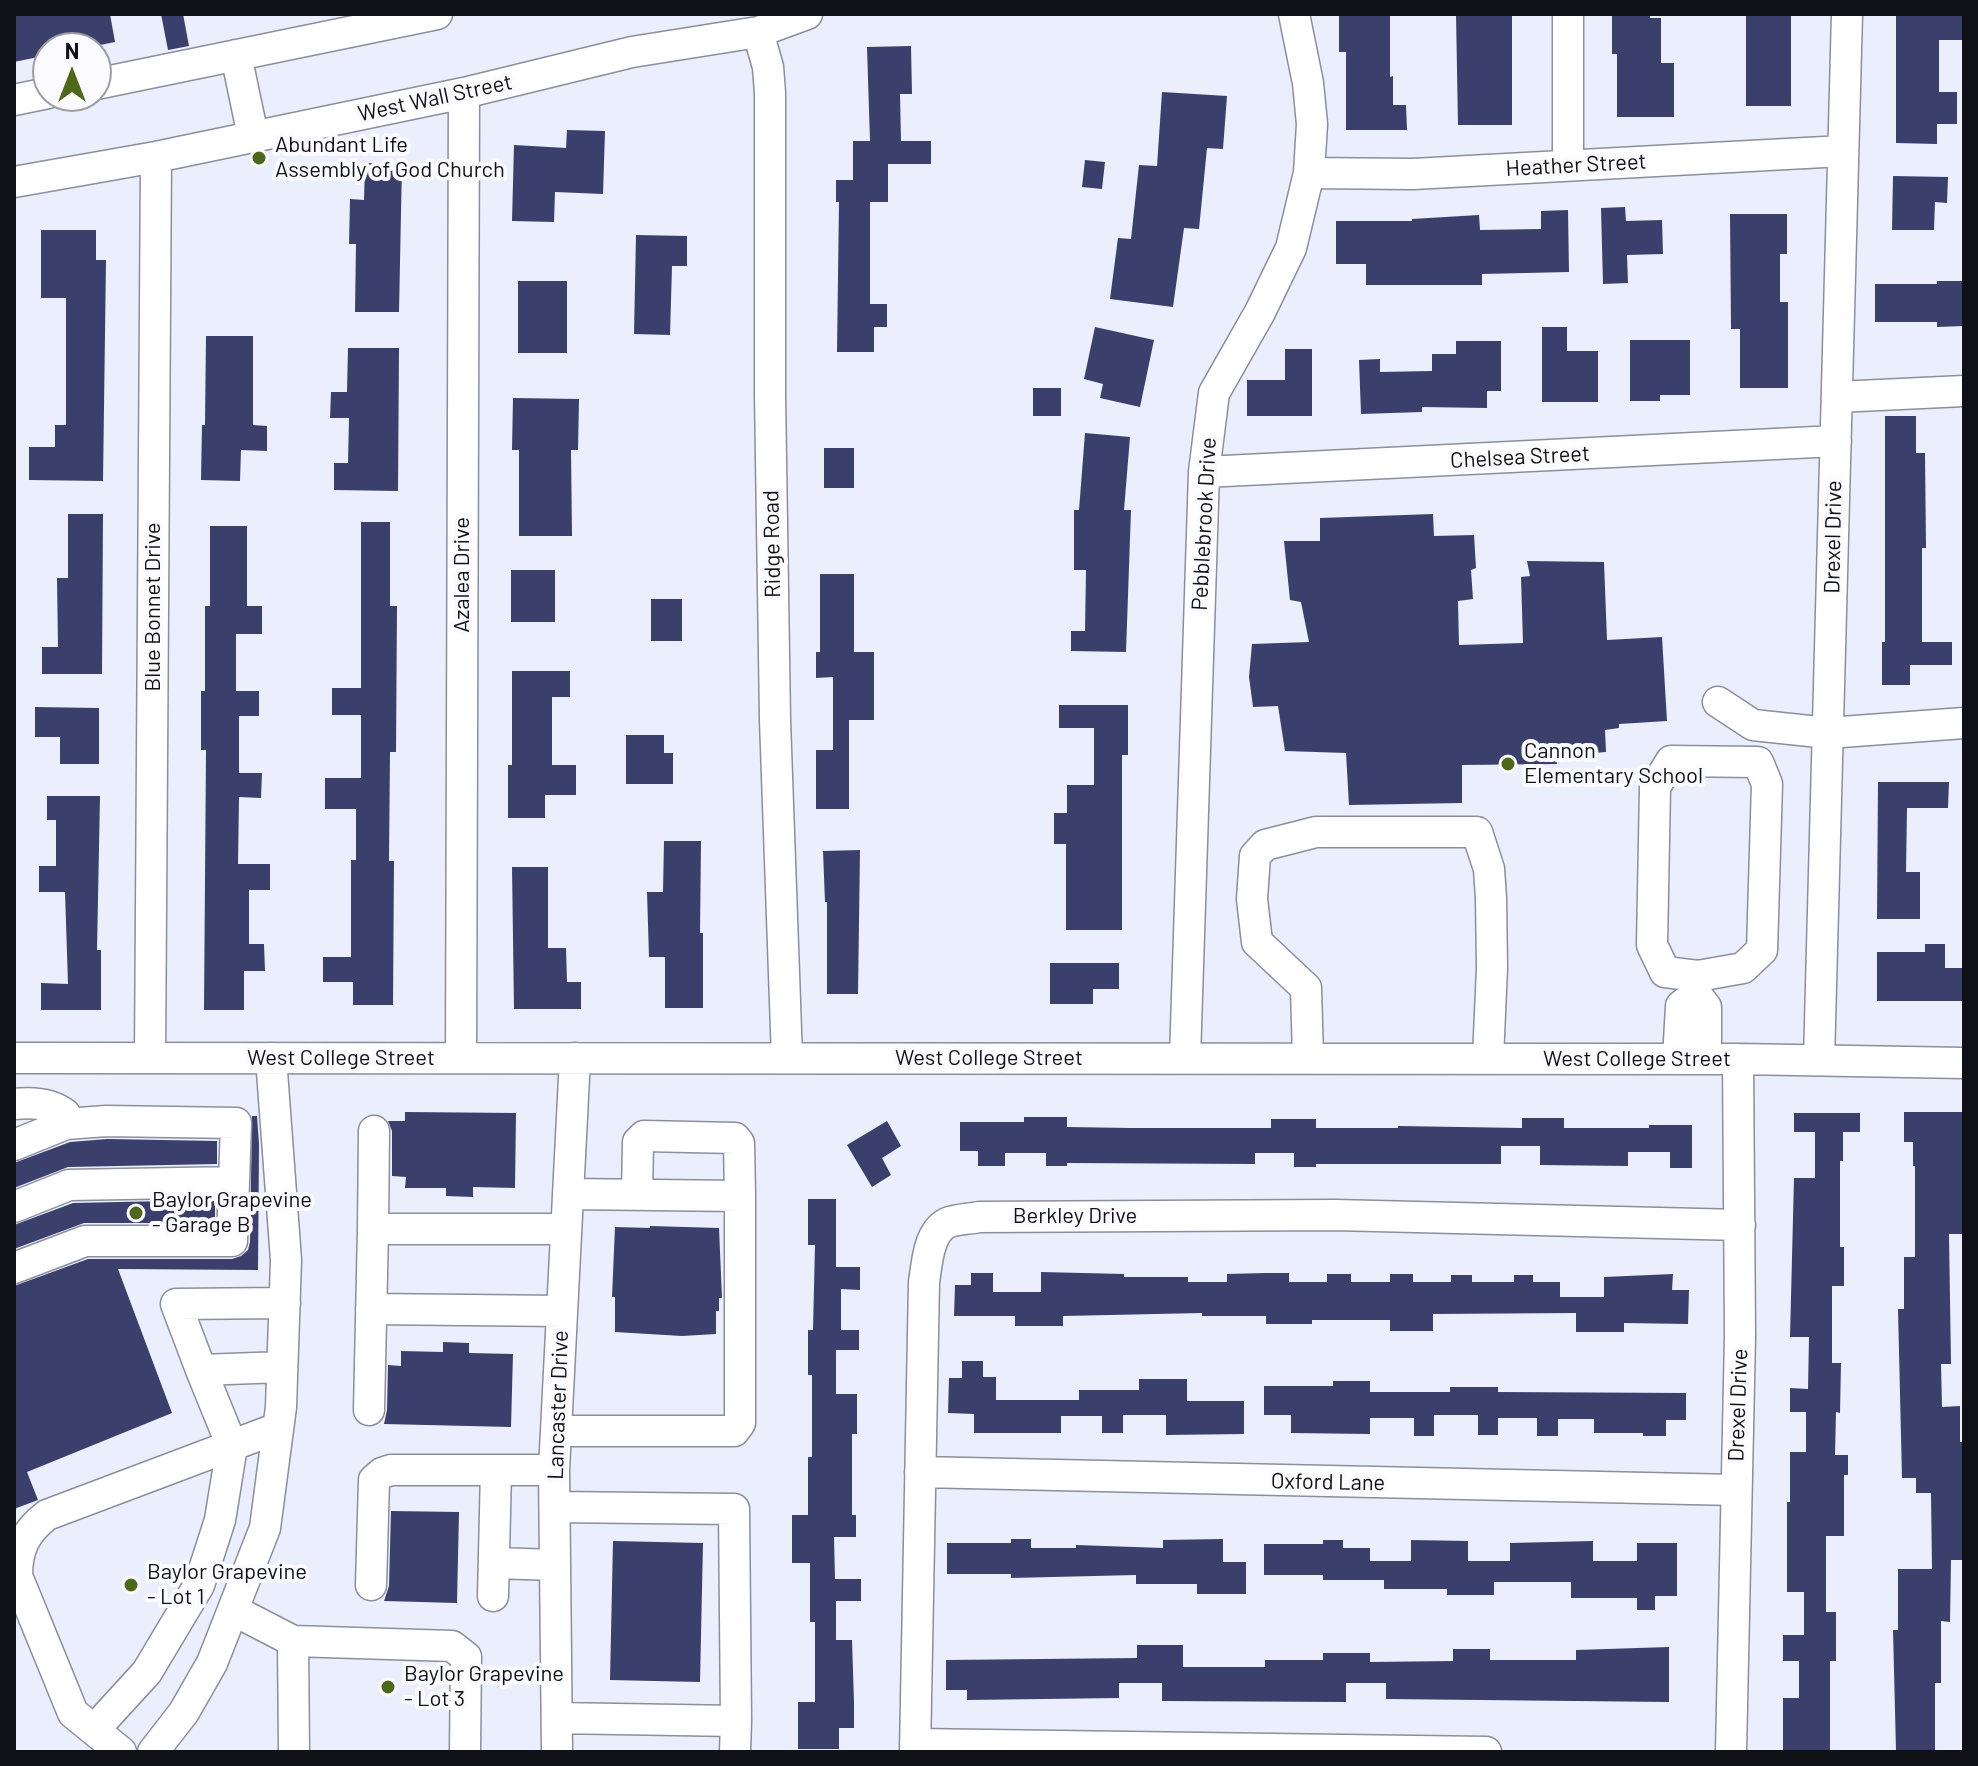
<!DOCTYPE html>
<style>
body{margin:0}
#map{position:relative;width:1978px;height:1766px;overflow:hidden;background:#eaeefd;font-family:Barlow,sans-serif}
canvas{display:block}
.frame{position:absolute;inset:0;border:16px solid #101116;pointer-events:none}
.north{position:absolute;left:32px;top:32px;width:80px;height:80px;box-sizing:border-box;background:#fbfbff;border:2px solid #9d9da2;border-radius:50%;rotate:0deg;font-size:22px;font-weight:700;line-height:32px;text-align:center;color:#101116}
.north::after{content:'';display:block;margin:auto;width:28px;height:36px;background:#4e6819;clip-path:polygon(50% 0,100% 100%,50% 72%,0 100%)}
</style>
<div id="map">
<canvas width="1978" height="1766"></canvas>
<div class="frame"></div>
<div class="north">N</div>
</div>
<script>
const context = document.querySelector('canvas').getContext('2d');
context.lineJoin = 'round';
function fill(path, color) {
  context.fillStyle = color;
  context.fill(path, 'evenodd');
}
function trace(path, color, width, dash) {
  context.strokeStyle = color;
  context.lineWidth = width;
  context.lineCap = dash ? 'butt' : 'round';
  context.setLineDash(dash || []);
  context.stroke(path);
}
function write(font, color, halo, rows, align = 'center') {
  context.font = font + ' Barlow,sans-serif';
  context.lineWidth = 8;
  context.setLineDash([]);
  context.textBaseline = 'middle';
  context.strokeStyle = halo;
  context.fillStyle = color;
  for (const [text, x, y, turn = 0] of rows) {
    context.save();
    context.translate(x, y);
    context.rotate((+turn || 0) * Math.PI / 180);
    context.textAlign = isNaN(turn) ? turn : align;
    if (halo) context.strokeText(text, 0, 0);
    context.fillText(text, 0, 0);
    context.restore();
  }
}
fill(new Path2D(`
 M14 14H110L115 42 85 48H48V55L14 62Z
 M161 14H183L189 46 168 50Z
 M1339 14H1390V77L1393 76V105H1406L1407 130H1346V52H1339Z
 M1456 14H1512V125H1458Z
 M1612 14H1650V18H1661V63H1674V117H1617V54H1612Z
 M1746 14H1791V106H1746Z
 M1896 14H1964V40H1939V92H1957V124H1937V144L1896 143Z
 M911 46 912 94H900L901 141H931V164H888V202H870V304H887V327H874V352H837L839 202H836V180H853V141H870L867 47Z
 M1162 92 1227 96 1223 149 1207 148 1199 229 1184 228 1173 307 1110 299 1118 238 1131 239 1139 165 1157 166Z
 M567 130 605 131 603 194 555 192 554 222 512 221 514 145 566 148Z
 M1085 160 1105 162 1102 189 1082 187Z
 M365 163H402L399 312H355L356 244H349L350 199 364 200Z
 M1893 176 1948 177 1947 203 1935 202 1934 230H1892Z
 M1625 207 1626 221 1662 220 1663 254 1627 255 1628 283 1603 284 1601 208Z
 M1568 210 1569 272 1482 274V285H1366V264H1336V221H1412V219L1479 215 1480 230 1541 229V211Z
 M1730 214H1787V254H1780V302H1788V388H1740V329H1731Z
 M41 230H96V260H106L103 481 29 480V447H55V425H66V298H41Z
 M636 235 687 236V266H672L670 335 634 334Z
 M518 281H567V353H518Z
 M1937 281H1964V326L1937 327V322H1875V284H1937Z
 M1095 327 1154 340 1140 407 1100 398 1103 384 1084 379Z
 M1542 327H1567V351H1598V402H1542Z
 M206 336H253V425L267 426V451L241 450 240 481 201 480 202 425H205Z
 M1630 340H1690V395H1660V401H1630Z
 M1456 341H1501V391H1487V408L1422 407V412L1361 414 1359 360 1380 359V372L1432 371V354H1456Z
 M348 348H399L398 491 334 490V463H348L349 418H330L331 392H347Z
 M1285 349H1312V416H1247V380H1285Z
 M1033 388H1061V416H1033Z
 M513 398 579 399 578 450H571L572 536H519V450H512Z
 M1885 416H1916V453H1925L1926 548H1922V642H1952V665H1910V685H1882V642H1885Z
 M1085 433 1130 437 1124 510H1131L1126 652 1071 651V631H1085L1086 570H1074V510H1079Z
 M824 448H854V488H824Z
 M68 514H103L102 674H42V647H58L57 578H68Z
 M1433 514 1434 536 1474 535 1476 568 1471 570 1473 599 1458 601 1459 645 1523 643 1521 577 1530 576 1527 561 1604 562 1607 640 1662 637 1667 721 1619 724V728L1605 730 1606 752 1555 756 1557 764 1462 765V803L1349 805 1346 753 1285 751 1278 706 1253 707 1249 677 1252 644 1309 642 1301 602 1290 600 1284 541H1320V518Z
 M361 522H390V606H397L396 752H390L389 861H394L393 1005H353V982H323V957H351V860H356V809H325V778H361V715H332V688H361Z
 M210 526H247V606H262V634H236V691H259V716H239V773H262L261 798 239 797 238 864H270V890H249V944H264L265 971H244V1010H204L206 750H201V691H205V606H210Z
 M511 570H555V622H511Z
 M820 574H854V652H874V720H849V809H816V750H833V677L816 678V652H820Z
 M651 599H682V641H651Z
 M512 671H570V697H552V765H576V795H545V818H508V765H512Z
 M1059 705H1128V755H1122V930H1066V844H1054V813H1067V785H1094V728H1059Z
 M35 707 99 708V764H60V737H35Z
 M626 735H664V753H673V784H626Z
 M1878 782H1949L1948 808H1907L1906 872H1920V919H1877Z
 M47 796H100L97 950H101V1010H41V983L68 984 65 892H39V866H56V820H47Z
 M664 841H701L700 933H703V1008H665V957H649L647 892H663Z
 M860 850 858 994H827V902H825L823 851Z
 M512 867H548V948H566L567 982H581V1009H514Z
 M1925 944H1945V968H1964V1001H1877V952H1925Z
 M1050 963H1119V989H1093V1004H1050Z
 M405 1112 516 1113 515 1188 473 1187V1197L446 1196V1188H405L406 1177 392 1176V1131L388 1121H405Z
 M1904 1112H1962L1963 1234H1949L1951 1364H1941L1942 1407 1960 1406V1442H1964V1560H1951L1950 1622 1941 1621V1683H1935V1751H1896L1893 1630H1898V1569H1932L1931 1493H1916V1478H1902L1898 1309H1904V1257H1915V1166H1913V1142H1904Z
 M1794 1113H1860V1132H1843V1161H1840V1247H1844V1286H1832V1363H1841L1840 1413 1836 1412 1835 1455H1848V1475H1844V1536H1826V1612H1836V1661H1830V1752H1783V1698H1799V1661H1783V1635H1804V1592H1787V1502H1790V1452H1806V1412H1790V1388L1808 1389 1809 1337H1790L1794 1178H1815V1132H1794Z
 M252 1116H257L259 1144 258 1270 118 1269 172 1413 27 1472 38 1500 14 1509V1286L88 1259H232L241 1256 248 1250 250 1242Z
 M1024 1117H1067V1127L1130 1128H1271V1119H1316V1128H1398V1126L1522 1128V1118H1564V1128H1649V1125H1692V1168H1670V1152H1628V1166L1540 1165V1146H1501V1164H1316V1167H1294V1153H1255V1164L1067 1163V1166H1046V1153H1005V1166H978V1151H960V1122H1024Z
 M887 1121 901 1146 882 1158 891 1175 872 1187 847 1145Z
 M107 1139 217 1141V1164L68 1167 14 1188V1163L70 1142Z
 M808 1199H836V1267H860V1290L841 1289V1330H859V1350H836V1394H857V1434H852V1515H856V1537H834L835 1579H861V1601H836V1640H852L854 1702V1728H839V1749H798V1702H815V1622H810V1563H792V1515H808V1457H812V1375H808V1330H813L815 1245H808Z
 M215 1200V1223H84L14 1249V1225L73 1203Z
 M650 1226 719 1228 722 1298H719V1311H716V1334L682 1336 615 1332V1297H612L615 1227 650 1228Z
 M1041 1272 1124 1274V1277H1188V1282H1227V1274L1266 1273H1289V1282H1327V1274H1351V1282H1390V1274H1413V1282H1451V1275H1472V1282H1514V1275H1533V1282H1560V1297H1604V1277L1673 1274 1672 1290H1689L1688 1324 1624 1323V1332H1576V1313L1433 1314V1331H1390V1320H1312V1324H1266V1316H1202V1313L1063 1316V1326H1015V1316H954L955 1285H971V1273H993V1292H1041Z
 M443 1342 469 1343V1353L513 1354 511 1427 384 1424 387 1410 388 1365 401 1366V1351L443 1352Z
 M962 1361H983V1377H996V1400H1079V1390H1139V1379H1187V1401H1244V1434L1166 1435V1415H1123V1433H1102V1416H1061V1433H974V1414L948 1413 949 1378H962Z
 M1333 1381H1370V1392H1450V1387H1498V1392L1686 1393V1420H1666V1436H1643V1433H1594V1419H1558V1436H1537V1418H1498V1435H1478V1415H1434V1436H1414V1418H1370V1434L1291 1433V1415H1264V1386H1333Z
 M391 1511 459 1512 457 1603 384 1601 389 1586Z
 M1011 1539H1031V1548H1076V1545L1163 1548V1540L1223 1539V1562H1246V1594H1197V1584H1136V1575L1011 1578V1574H947V1543H1011Z
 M1323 1540H1343V1548H1370V1561H1411V1540L1468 1541V1561H1510V1543L1593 1541V1561H1637V1543H1677V1596H1655V1610H1637V1598H1571V1582H1494V1595H1447V1589H1384V1580H1323V1575H1264V1544H1323Z
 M613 1541 703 1543 700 1682 610 1680Z
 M1137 1645H1183V1667H1265V1660H1323V1653H1370V1662L1453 1661V1649H1490V1660H1576V1650L1669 1647V1702L1386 1699V1683H1346V1702L1162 1701V1683H1119V1698L967 1700V1690H946V1660L1137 1658Z`), '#3a406b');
const minor = new Path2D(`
 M758 32 768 67 770 93V393L775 720 787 1058
 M236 55 253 136
 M96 84 437 14
 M14 100 48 93
 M1568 165V14
 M1309 173 1413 174 1843 151
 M14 182 156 157 464 93 632 52 758 32 807 14
 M1837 397 1964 391
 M1204 472 1836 441
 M1718 702 1753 725 1828 733 1964 723
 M1671 761 1758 762 1767 784 1762 950 1743 968 1698 976 1665 972 1652 945 1655 787Z
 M150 1057 156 157
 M14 1058 1738 1059 1964 1063
 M461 1058 464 93
 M1185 1058 1204 472 1214 393 1260 312 1291 248 1309 173 1312 124 1308 83 1294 14
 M1308 1058 1306 988 1257 942 1252 899 1255 856 1265 845 1316 832H1477L1489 869 1491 898 1492 968 1488 1058
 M1678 1059 1681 1006 1696 994 1706 1007V1059
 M1819 1060 1847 14
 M14 1104C31 1102 51 1103 65 1114
 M374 1131 373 1229H566
 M14 1145 66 1124 106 1121 236 1123 232 1241H85L14 1268
 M637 1194 638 1142 644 1136 735 1138 739 1143 740 1196
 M14 1207 69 1185 234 1182
 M371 1309 562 1311
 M282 1367 201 1370 176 1304 285 1303
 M369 1410 373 1229
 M557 1431H734L740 1423V1196L568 1194
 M920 1472 1736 1490
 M555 1507 734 1509 736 1721 557 1718
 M494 1563 555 1565
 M371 1585 374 1480 382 1473 391 1470H554
 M493 1596 496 1470
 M233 1610 293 1641 452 1646 466 1657 465 1752
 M293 1641 294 1752
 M94 1730 147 1672 199 1585 220 1520 232 1446 201 1370
 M915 1744 1486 1752
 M121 1752 73 1713 17 1576C17 1549 25 1532 47 1515L278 1428
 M153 1752 184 1712 212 1663 265 1528 281 1407 286 1260 271 1058
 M557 1752 554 1470 575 1058
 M735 1752 736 1721
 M915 1752 924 1282C927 1264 928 1233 947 1223 956 1219 970 1219 979 1217L1335 1215 1740 1225
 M1731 1752 1740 1336 1738 1059`);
trace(minor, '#8b8e9c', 33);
trace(minor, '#fff', 30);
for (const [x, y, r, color] of [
 [259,158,8,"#4e6819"],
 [1508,764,8,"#4e6819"],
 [136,1213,8,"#4e6819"],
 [131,1585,8,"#4e6819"],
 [388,1687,8,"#4e6819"]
]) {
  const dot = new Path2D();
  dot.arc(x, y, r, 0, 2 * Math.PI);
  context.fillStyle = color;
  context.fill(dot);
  trace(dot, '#fbfbff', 3);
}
write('22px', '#101116', '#fbfbff', [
 ["West Wall Street",435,98,-12],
 ["Heather Street",1576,165,-3],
 ["Chelsea Street",1520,457,-3],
 ["Pebblebrook Drive",1204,524,-87],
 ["Drexel Drive",1833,537,-89],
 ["Ridge Road",772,544,-91],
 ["Azalea Drive",462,575,-90],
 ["Blue Bonnet Drive",153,607,-90],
 ["West College Street",341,1058],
 ["West College Street",989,1058],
 ["West College Street",1637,1059],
 ["Berkley Drive",1075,1216],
 ["Lancaster Drive",558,1405,-88],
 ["Drexel Drive",1738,1405,-88],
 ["Oxford Lane",1328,1482,1]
]);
write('22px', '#101116', '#fbfbff', [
 ["Abundant Life",275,145],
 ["Assembly of God Church",275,170],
 ["Cannon",1524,751],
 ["Elementary School",1524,776],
 ["Baylor Grapevine",152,1200],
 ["- Garage B",152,1225],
 ["Baylor Grapevine",147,1572],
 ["- Lot 1",147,1597],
 ["Baylor Grapevine",404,1674],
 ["- Lot 3",404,1699]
], 'left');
</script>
